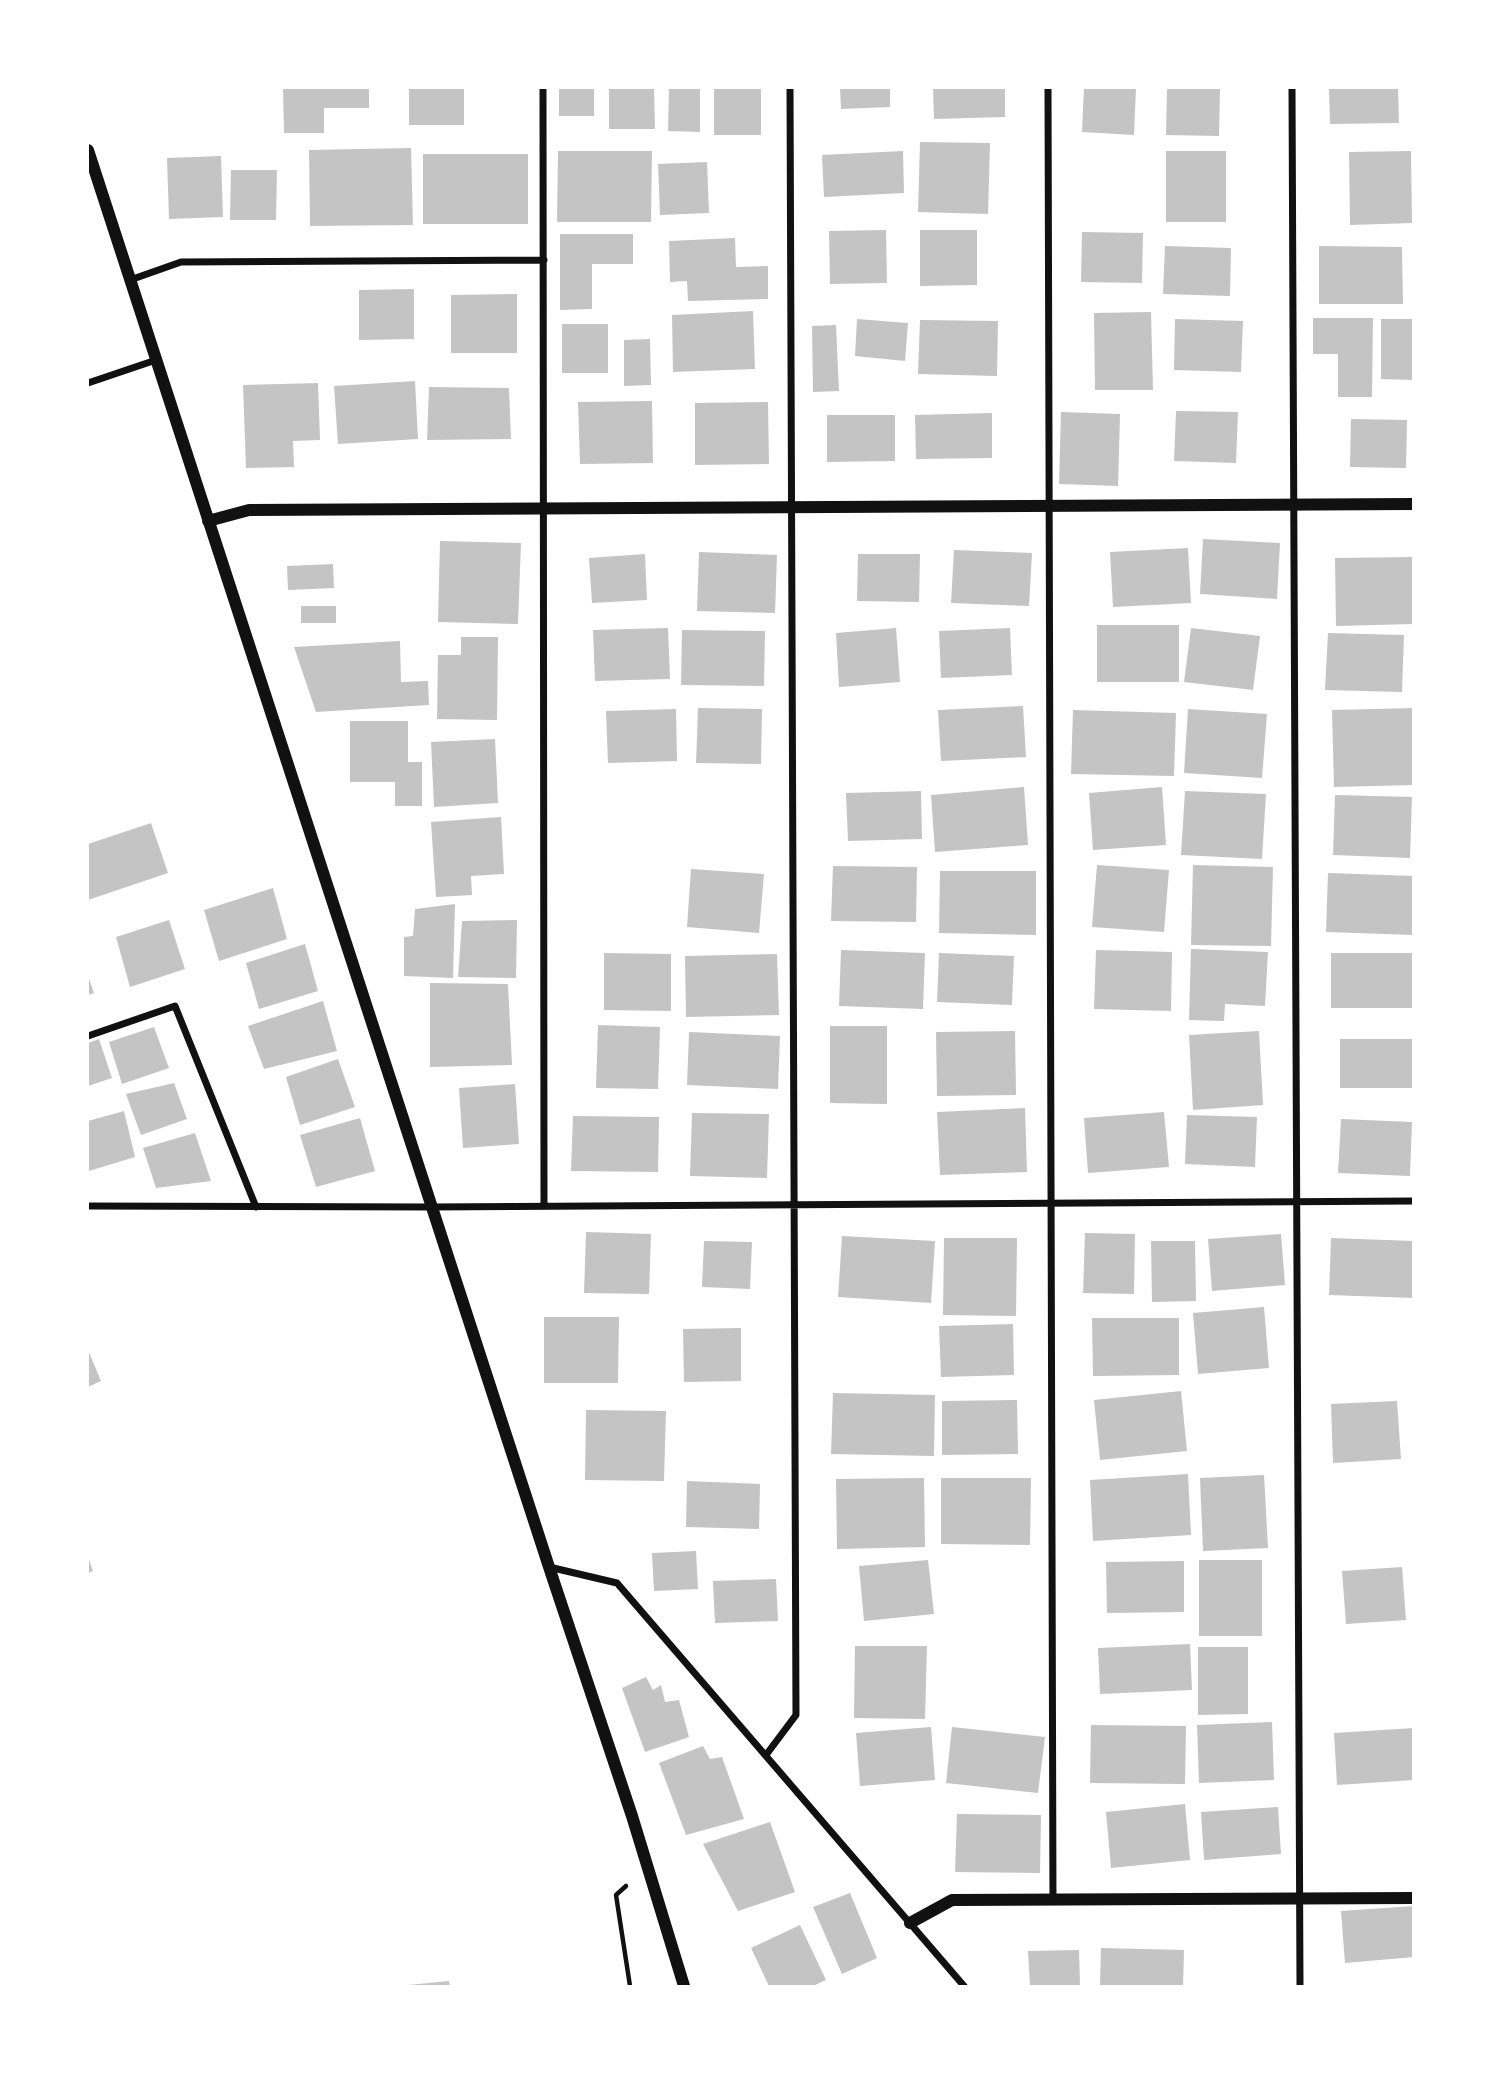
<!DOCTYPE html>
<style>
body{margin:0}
#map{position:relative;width:1501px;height:2074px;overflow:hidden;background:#fff;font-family:"Nunito Sans",sans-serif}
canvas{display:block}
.frame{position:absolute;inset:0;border:89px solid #fff;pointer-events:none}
</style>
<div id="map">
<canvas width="1501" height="2074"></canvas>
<div class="frame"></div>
</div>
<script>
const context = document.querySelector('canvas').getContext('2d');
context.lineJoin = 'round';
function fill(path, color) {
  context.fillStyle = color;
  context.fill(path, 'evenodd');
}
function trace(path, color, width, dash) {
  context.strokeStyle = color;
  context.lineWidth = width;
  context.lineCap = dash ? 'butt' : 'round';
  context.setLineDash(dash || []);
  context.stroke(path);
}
fill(new Path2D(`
 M283 88H369V108H324V133H284Z
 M409 88H464V125H409Z
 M559 88H594V116H559Z
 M609 88H654L655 129H609Z
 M669 88H700V132L668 131Z
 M714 88H761V135H714Z
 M840 88H890V107L841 109Z
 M933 88H1005V117L934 119Z
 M1084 88H1136L1134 135 1082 132Z
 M1167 88H1220L1219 136 1166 135Z
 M1329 88H1398L1399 123 1330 124Z
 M920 142 990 143 988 214 918 212Z
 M411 148 413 225 310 226 309 150Z
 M558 151H652L651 222H557Z
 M903 151 904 193 824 197 822 155Z
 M1166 151H1226V222H1166Z
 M1411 151 1412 223 1350 225 1349 152Z
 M423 154H528V224H423Z
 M221 156 223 217 169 219 167 158Z
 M707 162 709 213 660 215 658 164Z
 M231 170H277L276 220H230Z
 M886 230 887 283 830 284 829 231Z
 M920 230H977V285L920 286Z
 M1082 232 1143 233 1142 283 1081 282Z
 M560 234H633V264H592V309L560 310Z
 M735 238 736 267 768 266V299L688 301 687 281 670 282 669 241Z
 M1165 246 1231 248 1230 296 1163 294Z
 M1319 246 1402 247 1403 304H1319Z
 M414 289V339L359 340V290Z
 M517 294V353H451V295Z
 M753 311 755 369 673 372 672 315Z
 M1151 312 1153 390H1095L1094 313Z
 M1313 318H1373L1372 397H1338V354H1313Z
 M857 319 908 323 905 361 855 356Z
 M1175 319 1243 321 1241 372 1174 370Z
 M1381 319H1414V380L1381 379Z
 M920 320 998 321 997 376 918 374Z
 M562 324H608V373H562Z
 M836 325 839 391 813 392 812 326Z
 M650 339 651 385 624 386V340Z
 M415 381 418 439 338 444 334 386Z
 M318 383 320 440 293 441 294 467 246 468 243 385Z
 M429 387 509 388 511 439 427 440Z
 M652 401 653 463 580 464 578 402Z
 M768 402 769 464 695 465V403Z
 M1176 411 1238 412 1236 463 1174 461Z
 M1061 412 1120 414 1118 486 1059 484Z
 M992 413V458L916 459 915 415Z
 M827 415H895V461L827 462Z
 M1351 419 1407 420 1406 468 1350 467Z
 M1203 539 1280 543 1277 599 1200 594Z
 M440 541 521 543 518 624 438 622Z
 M1188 548 1191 603 1113 607 1110 552Z
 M954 550 1032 553 1029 606 951 603Z
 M699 552 777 555 775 613 697 611Z
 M645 554 647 600 592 603 589 558Z
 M858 554H920L919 602 857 601Z
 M1414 557V624L1336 626 1335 558Z
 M333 564 334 588 288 590 287 566Z
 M301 606H336V623H301Z
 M1097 625H1179V682H1097Z
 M668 628 670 679 595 681 593 630Z
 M896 628 900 682 839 687 836 633Z
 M1010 628 1012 675 941 678 939 631Z
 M1191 628 1260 636 1253 690 1184 682Z
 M682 630 765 631 764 686 681 685Z
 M1328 633 1404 635 1402 692 1325 690Z
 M461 637H498L497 720 437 719 438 655H461Z
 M400 641 401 682 428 681 429 705 316 712 294 647Z
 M1023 706 1026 757 941 761 938 710Z
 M698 708 762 709 761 764 696 763Z
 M1414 708V785L1334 787 1332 710Z
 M676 709 677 761 608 763 606 711Z
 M1188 709 1267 714 1262 778 1184 773Z
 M1073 710 1176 713 1174 776 1071 774Z
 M350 721H408V762H422V806H395V782H350Z
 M495 739 498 803 434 807 431 742Z
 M1024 787 1028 845 935 852 931 795Z
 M1162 787 1166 845 1093 850 1089 793Z
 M921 791 922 839 848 841 846 793Z
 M1185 791 1266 794 1262 859 1181 855Z
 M1335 795 1412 797 1410 858 1333 855Z
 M501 817 504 874 471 876 472 895 436 897 431 822Z
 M151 823 168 873 88 900V844Z
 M1097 865 1169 870 1164 932 1092 927Z
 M1193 865 1273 867 1271 946 1191 945Z
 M833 866 917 867 916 922 831 921Z
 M691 869 764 874 759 933 687 927Z
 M940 871H1036V935L939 933Z
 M1328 873 1414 876V935L1326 932Z
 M273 888 287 939 219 961 204 910Z
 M455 904 453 978 404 976V937L413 936 415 909Z
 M169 920 185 969 130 987 116 937Z
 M517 920 516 978 458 977 462 921Z
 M305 944 318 991 259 1009 246 963Z
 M1191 949 1268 952 1265 1006 1225 1004 1224 1021 1189 1020Z
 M841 950 925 953 923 1009 839 1006Z
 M1096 950 1172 952 1171 1011 1094 1009Z
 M604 953 671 954V1011L604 1010Z
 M939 953 1014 956 1012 1005 937 1002Z
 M1331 953H1414V1008H1331Z
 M777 954 779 1015 686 1017 685 956Z
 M88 976 94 993 88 995Z
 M430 983 508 984 512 1065 430 1067Z
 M323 1001 337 1051 264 1069 248 1026Z
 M598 1025 660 1027 658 1089 596 1088Z
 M830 1026H887V1104L830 1103Z
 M154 1027 169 1068 122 1084 109 1042Z
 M1015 1031 1016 1095 937 1096 936 1032Z
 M1259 1031 1263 1105 1193 1110 1189 1035Z
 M689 1032 780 1036 778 1089 687 1085Z
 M99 1039 112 1078 88 1086V1043Z
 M1340 1039H1414V1088H1340Z
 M338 1059 355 1107 300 1125 286 1077Z
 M174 1083 187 1119 141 1135 126 1094Z
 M515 1084 519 1144 463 1148 459 1088Z
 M1025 1108 1027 1172 940 1175 937 1112Z
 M124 1111 135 1157 89 1171 88 1121Z
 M1164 1112 1169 1167 1088 1173 1084 1118Z
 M692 1113 769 1114 767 1178 690 1176Z
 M1187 1115 1257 1117 1255 1167 1185 1164Z
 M573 1116 659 1117 658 1172 571 1171Z
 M360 1118 375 1171 316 1187 300 1135Z
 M1341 1119 1412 1122 1410 1176 1338 1173Z
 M195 1133 211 1181 156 1188 143 1148Z
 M586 1232 651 1234 649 1294 584 1293Z
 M1085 1233 1135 1234 1134 1294 1083 1293Z
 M1281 1234 1285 1285 1212 1291 1208 1239Z
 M842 1236 935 1241 931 1303 838 1297Z
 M944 1238H1017L1016 1316 943 1315Z
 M1331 1238 1414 1241V1298L1329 1295Z
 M704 1241 752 1242 750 1289 702 1287Z
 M1151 1241H1195L1196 1301 1152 1302Z
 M1264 1307 1269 1368 1198 1374 1193 1313Z
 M544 1317H619L618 1383H544Z
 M1092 1318H1179V1375L1093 1376Z
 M1013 1324 1014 1375 941 1377 939 1326Z
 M741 1328V1381L684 1382 683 1329Z
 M88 1350 101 1381 88 1387Z
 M1181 1391 1187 1451 1100 1460 1094 1400Z
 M833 1393 935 1395 934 1456 831 1454Z
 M1017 1400 1018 1454 942 1455V1401Z
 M1397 1401 1401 1459 1333 1463 1331 1404Z
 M586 1410 666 1411 664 1481 585 1480Z
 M1188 1474 1191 1535 1093 1541 1090 1480Z
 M1264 1475 1268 1548 1203 1551 1200 1478Z
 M924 1478 925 1547 837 1549 836 1479Z
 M941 1478H1031L1030 1545 941 1544Z
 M687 1481 760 1484 759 1529 686 1527Z
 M696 1551 698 1589 654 1591 652 1553Z
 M88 1557 93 1571 88 1573Z
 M928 1560 934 1614 864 1621 859 1566Z
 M1199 1560H1262V1636H1199Z
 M1184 1561V1612L1107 1613 1106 1562Z
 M1402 1567 1406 1620 1346 1624 1342 1571Z
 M776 1579 778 1621 715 1623 713 1581Z
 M1190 1644 1192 1690 1100 1694 1098 1648Z
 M855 1646H927L925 1719 854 1718Z
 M1198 1647H1248V1714L1198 1715Z
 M646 1677 653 1690 661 1685 665 1702 679 1700 689 1737 645 1752 622 1688Z
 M1272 1722 1274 1780 1199 1783 1197 1725Z
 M1091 1725 1186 1726 1185 1784 1090 1783Z
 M931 1727 935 1780 860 1786 856 1733Z
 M952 1727 1045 1737 1038 1793 946 1783Z
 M1414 1728V1780L1337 1785 1334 1733Z
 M703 1746 710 1759 722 1757 744 1819 686 1835 659 1763Z
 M1185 1804 1190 1860 1111 1868 1106 1812Z
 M1278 1807 1281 1854 1204 1860 1201 1812Z
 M957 1814 1041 1815 1040 1873 955 1872Z
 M770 1822 795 1892 738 1911 703 1844Z
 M850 1893 877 1958 842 1974 813 1907Z
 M1414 1906V1957L1345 1963 1341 1911Z
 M800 1925 826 1980 813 1986H769L751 1948Z
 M1101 1948 1184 1950 1183 1986H1100Z
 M1079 1950 1080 1986H1030L1028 1951Z
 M449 1981 450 1986H408V1985Z`), '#c4c4c4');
trace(new Path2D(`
 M626 1886 616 1895 630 1986`), '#111', 4.5);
trace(new Path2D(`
 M543 88 544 1206
 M1048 88 1053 1900
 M1292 88 1300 1986
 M130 280 181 262 544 260
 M88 383 156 360
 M88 1036 175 1006 256 1207
 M88 1206 431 1207 1414 1201
 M549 1567 617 1583 964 1986
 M766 1755 796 1715 790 88`), '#111', 7);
trace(new Path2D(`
 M88 150 549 1567 632 1816 684 1986
 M208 521 249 510 1414 504
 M910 1923 952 1900 1414 1898`), '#111', 12);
</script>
